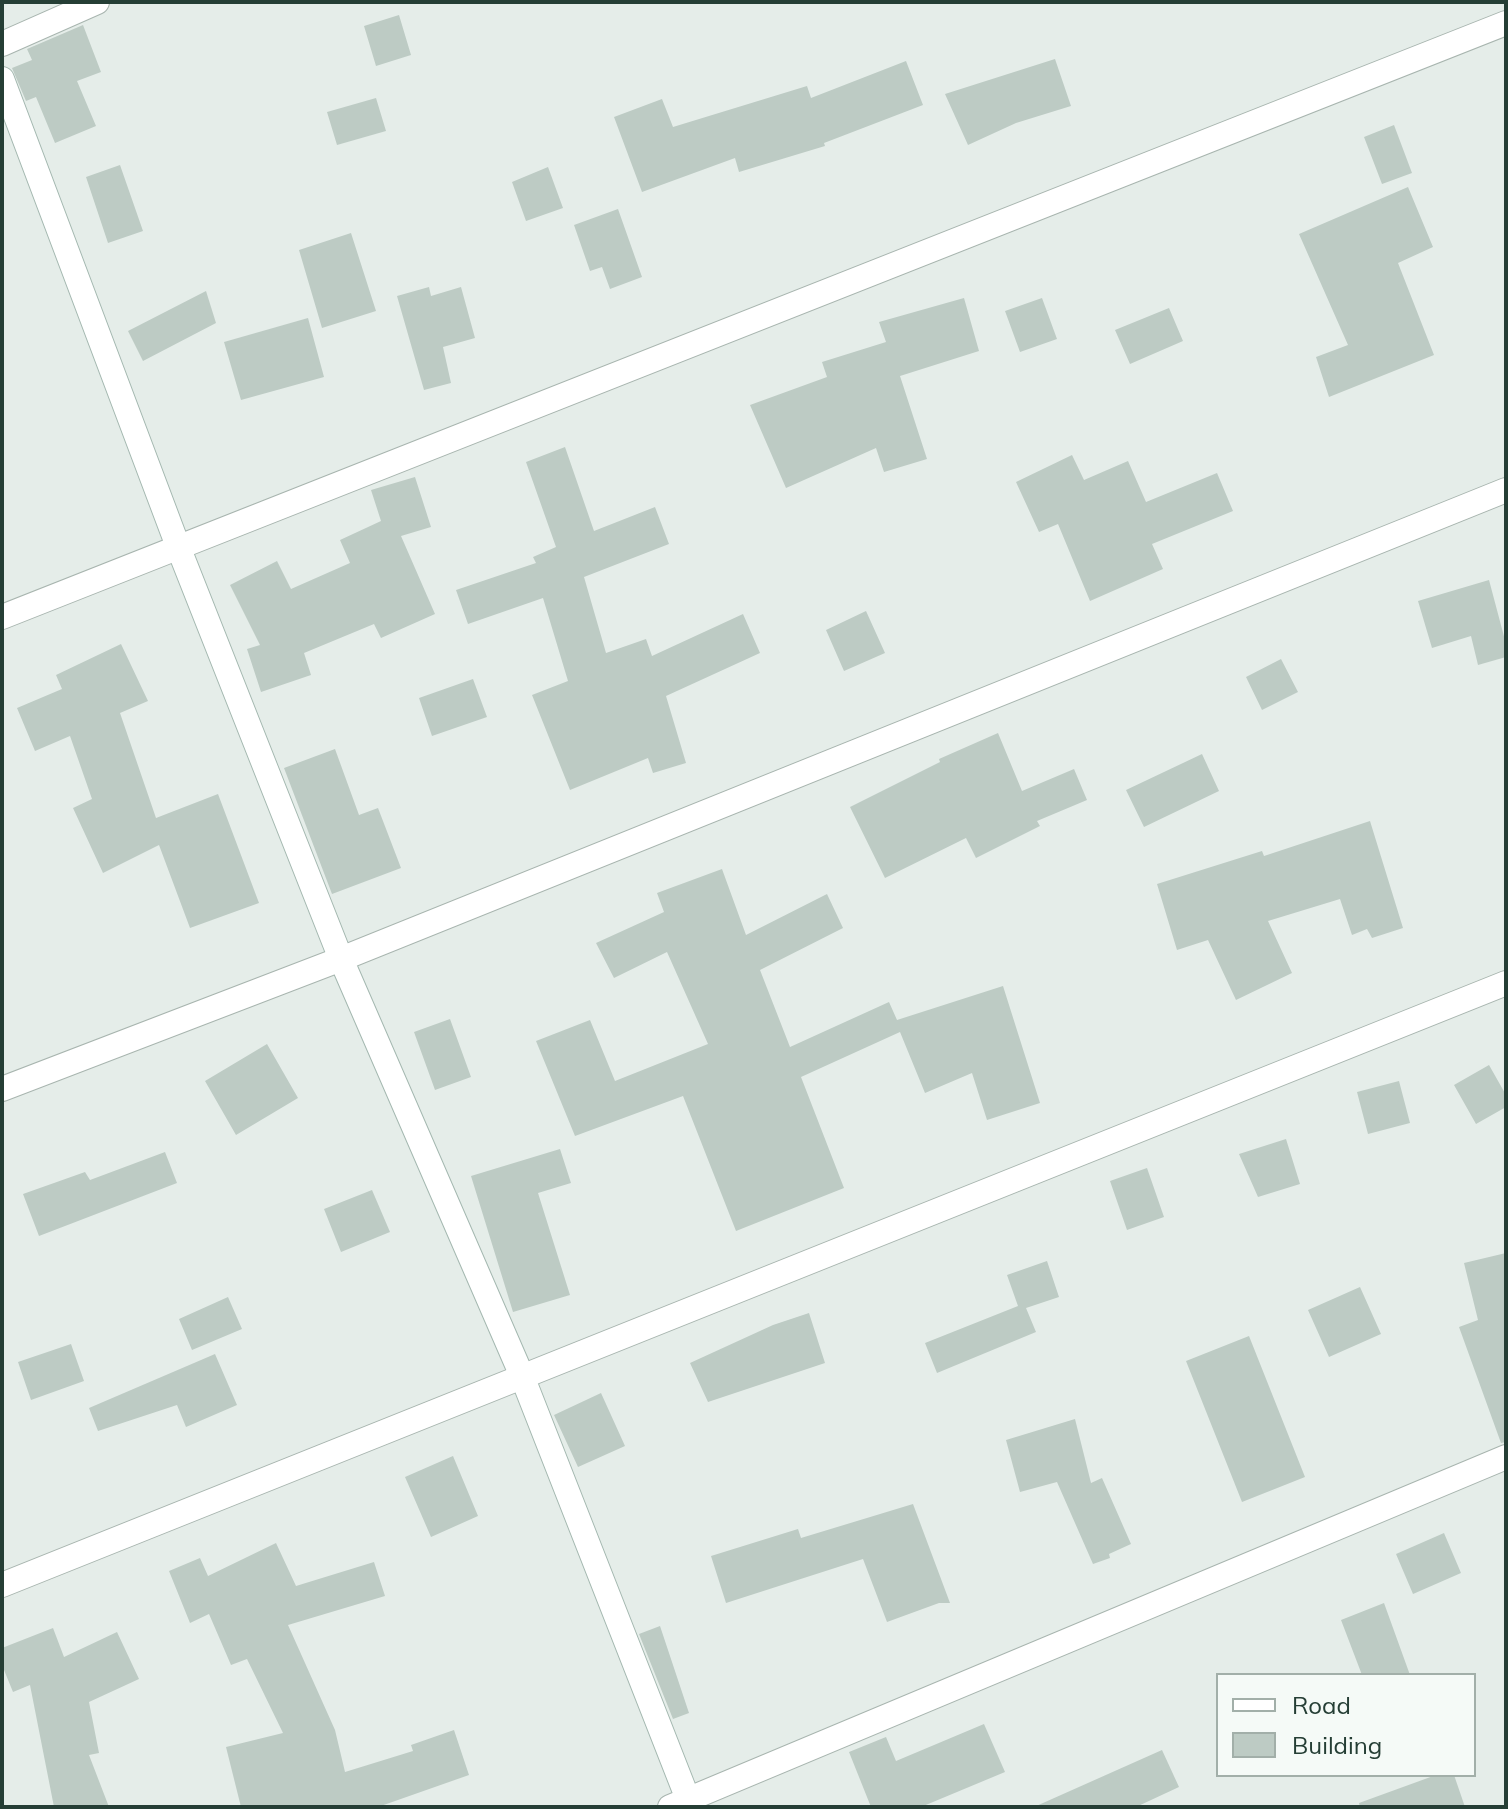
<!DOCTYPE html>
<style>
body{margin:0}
#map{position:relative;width:1508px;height:1809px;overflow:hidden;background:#e5ede9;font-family:Mulish,sans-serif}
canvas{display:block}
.frame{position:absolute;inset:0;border:4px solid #253e35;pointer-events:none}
.legend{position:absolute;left:1216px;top:1673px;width:260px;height:104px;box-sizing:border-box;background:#f5faf7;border:2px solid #a2afa9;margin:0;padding:10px 14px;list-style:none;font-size:24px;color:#253e35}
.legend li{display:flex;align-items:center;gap:16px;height:40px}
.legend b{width:40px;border:2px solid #a2afa9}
</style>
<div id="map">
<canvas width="1508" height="1809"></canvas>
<div class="frame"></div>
<ul class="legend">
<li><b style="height:10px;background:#fff"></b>Road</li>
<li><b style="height:22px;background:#bdcbc4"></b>Building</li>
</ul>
</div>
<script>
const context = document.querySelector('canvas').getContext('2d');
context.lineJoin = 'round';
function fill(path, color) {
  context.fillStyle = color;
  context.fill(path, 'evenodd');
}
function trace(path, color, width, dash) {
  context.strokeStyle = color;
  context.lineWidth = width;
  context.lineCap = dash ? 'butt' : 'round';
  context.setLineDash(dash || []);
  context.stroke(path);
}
fill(new Path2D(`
 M399 15 411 55 376 66 364 26Z
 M83 25 101 72 77 81 96 126 55 143 36 97 26 101 12 68 32 60 27 49Z
 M1055 59 1071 106 1016 123 968 145 945 94Z
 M906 61 923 105 824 143 825 146 739 172 735 158 642 192 614 117 662 99 673 127 807 86 811 98Z
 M376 98 386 131 337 145 327 112Z
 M1394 125 1412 173 1382 184 1364 137Z
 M120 165 143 231 108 243 86 177Z
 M548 167 563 208 526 221 512 182Z
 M1408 187 1433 247 1398 263 1434 355 1329 397 1316 357 1348 345 1299 234Z
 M618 209 642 277 610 289 602 267 590 271 574 225Z
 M351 233 376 311 322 328 299 250Z
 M429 287 431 296 461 287 475 338 443 347 451 383 424 390 397 296Z
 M206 291 216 323 143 361 128 331Z
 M964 298 979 351 900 376 927 459 884 472 876 448 786 488 750 405 827 377 822 362 886 342 879 322Z
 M1042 298 1057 339 1020 352 1005 311Z
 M1169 308 1183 341 1130 364 1115 330Z
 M308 318 324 377 241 400 224 342Z
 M565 447 594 531 655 507 669 544 584 577 606 653 646 639 652 656 743 614 760 653 666 696 686 763 653 773 648 758 570 790 532 695 568 681 543 598 468 624 456 590 536 563 533 557 556 547 526 462Z
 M1072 455 1084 480 1128 461 1146 502 1217 473 1233 511 1152 544 1163 569 1090 601 1058 524 1039 532 1016 482Z
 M415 477 431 527 401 536 435 614 381 638 374 624 304 653 311 675 261 692 247 649 260 645 230 585 277 561 291 589 350 563 340 540 381 521 371 490Z
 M1489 580 1506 644V657L1478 665 1471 636 1432 648 1418 601Z
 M866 611 885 653 844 671 826 630Z
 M121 644 148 701 120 713 156 818 218 794 259 903 190 928 159 845 103 873 73 808 92 799 70 736 35 751 17 708 62 689 56 675Z
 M1281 659 1298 692 1262 710 1246 677Z
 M473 679 487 717 432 736 419 698Z
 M998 733 1022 791 1074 769 1087 800 1037 821 1040 826 976 858 966 838 885 878 850 807 940 762 939 759Z
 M335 749 359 815 378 808 401 868 332 894 284 768Z
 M1202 754 1219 791 1144 827 1126 790Z
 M1370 821 1403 928 1372 938 1367 929 1352 935 1340 899 1268 921 1292 973 1236 1000 1208 940 1177 950 1157 884 1262 851 1264 856Z
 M722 869 746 935 827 894 843 928 760 970 790 1047 889 1002 897 1020 1003 986 1040 1103 987 1120 972 1073 925 1093 900 1032 801 1077 844 1188 736 1231 683 1096 575 1136 536 1041 590 1020 615 1081 708 1044 667 952 614 978 596 943 664 912 657 893Z
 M450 1019 471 1077 435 1090 414 1032Z
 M267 1044 298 1098 236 1135 205 1081Z
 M1489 1065 1506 1095V1107L1476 1124 1454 1085Z
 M1399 1081 1410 1123 1368 1134 1357 1092Z
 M1286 1139 1300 1184 1258 1197 1239 1154Z
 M560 1149 571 1183 538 1193 570 1295 513 1312 471 1176Z
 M165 1152 177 1183 39 1236 23 1194 85 1172 90 1180Z
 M1147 1168 1164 1217 1127 1230 1110 1181Z
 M372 1190 390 1232 341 1252 324 1209Z
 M1506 1253V1442L1501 1443 1459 1327 1478 1320 1464 1263Z
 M1047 1261 1059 1297 1026 1308 1036 1332 937 1373 925 1343 1018 1306 1007 1275Z
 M1360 1287 1381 1334 1329 1357 1308 1310Z
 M228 1297 242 1329 192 1350 179 1319Z
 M809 1313 825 1363 708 1402 690 1363 773 1325Z
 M1249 1336 1305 1477 1242 1502 1186 1361Z
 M71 1344 84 1381 31 1400 18 1362Z
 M215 1354 237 1405 186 1427 177 1405 98 1431 89 1408Z
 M601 1393 625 1446 578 1467 554 1415Z
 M1075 1419 1091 1483 1102 1478 1131 1544 1109 1554 1110 1558 1093 1564 1057 1482 1020 1492 1006 1440Z
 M453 1456 478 1516 431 1537 405 1477Z
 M913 1504 950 1603H939L887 1622 863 1559 726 1603 711 1556 798 1529 801 1538Z
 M1444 1533 1461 1573 1413 1594 1396 1554Z
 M276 1543 296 1586 374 1562 385 1596 288 1625 335 1730 345 1772 413 1751 411 1745 454 1730 469 1775 378 1807H241L226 1747 283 1733 247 1659 231 1665 209 1614 190 1623 169 1571 200 1558 208 1576Z
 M1384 1603 1410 1675H1362L1341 1620Z
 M660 1626 689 1713 673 1719 639 1634Z
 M53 1628 64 1657 117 1632 139 1679 89 1702 99 1753 89 1755 109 1807H54L30 1685 13 1692 2 1665V1648Z
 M984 1724 1005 1772 921 1807H871L849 1752 886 1737 896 1761Z
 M1162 1750 1179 1787 1136 1807H1034Z
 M1436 1775H1454L1465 1807H1360L1359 1803Z`), '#bdcbc4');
const street = new Path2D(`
 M2 44 97 2
 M2 617 1506 23
 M2 1089 341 959 1506 490
 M2 1585 1506 983
 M670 1807 1506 1457`);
const secondary = new Path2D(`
 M2 79 179 549 341 959 522 1376 691 1807`);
trace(street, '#a8b5af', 26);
trace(secondary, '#a4b8b0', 26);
trace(street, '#fff', 24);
trace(secondary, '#fff', 24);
</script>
